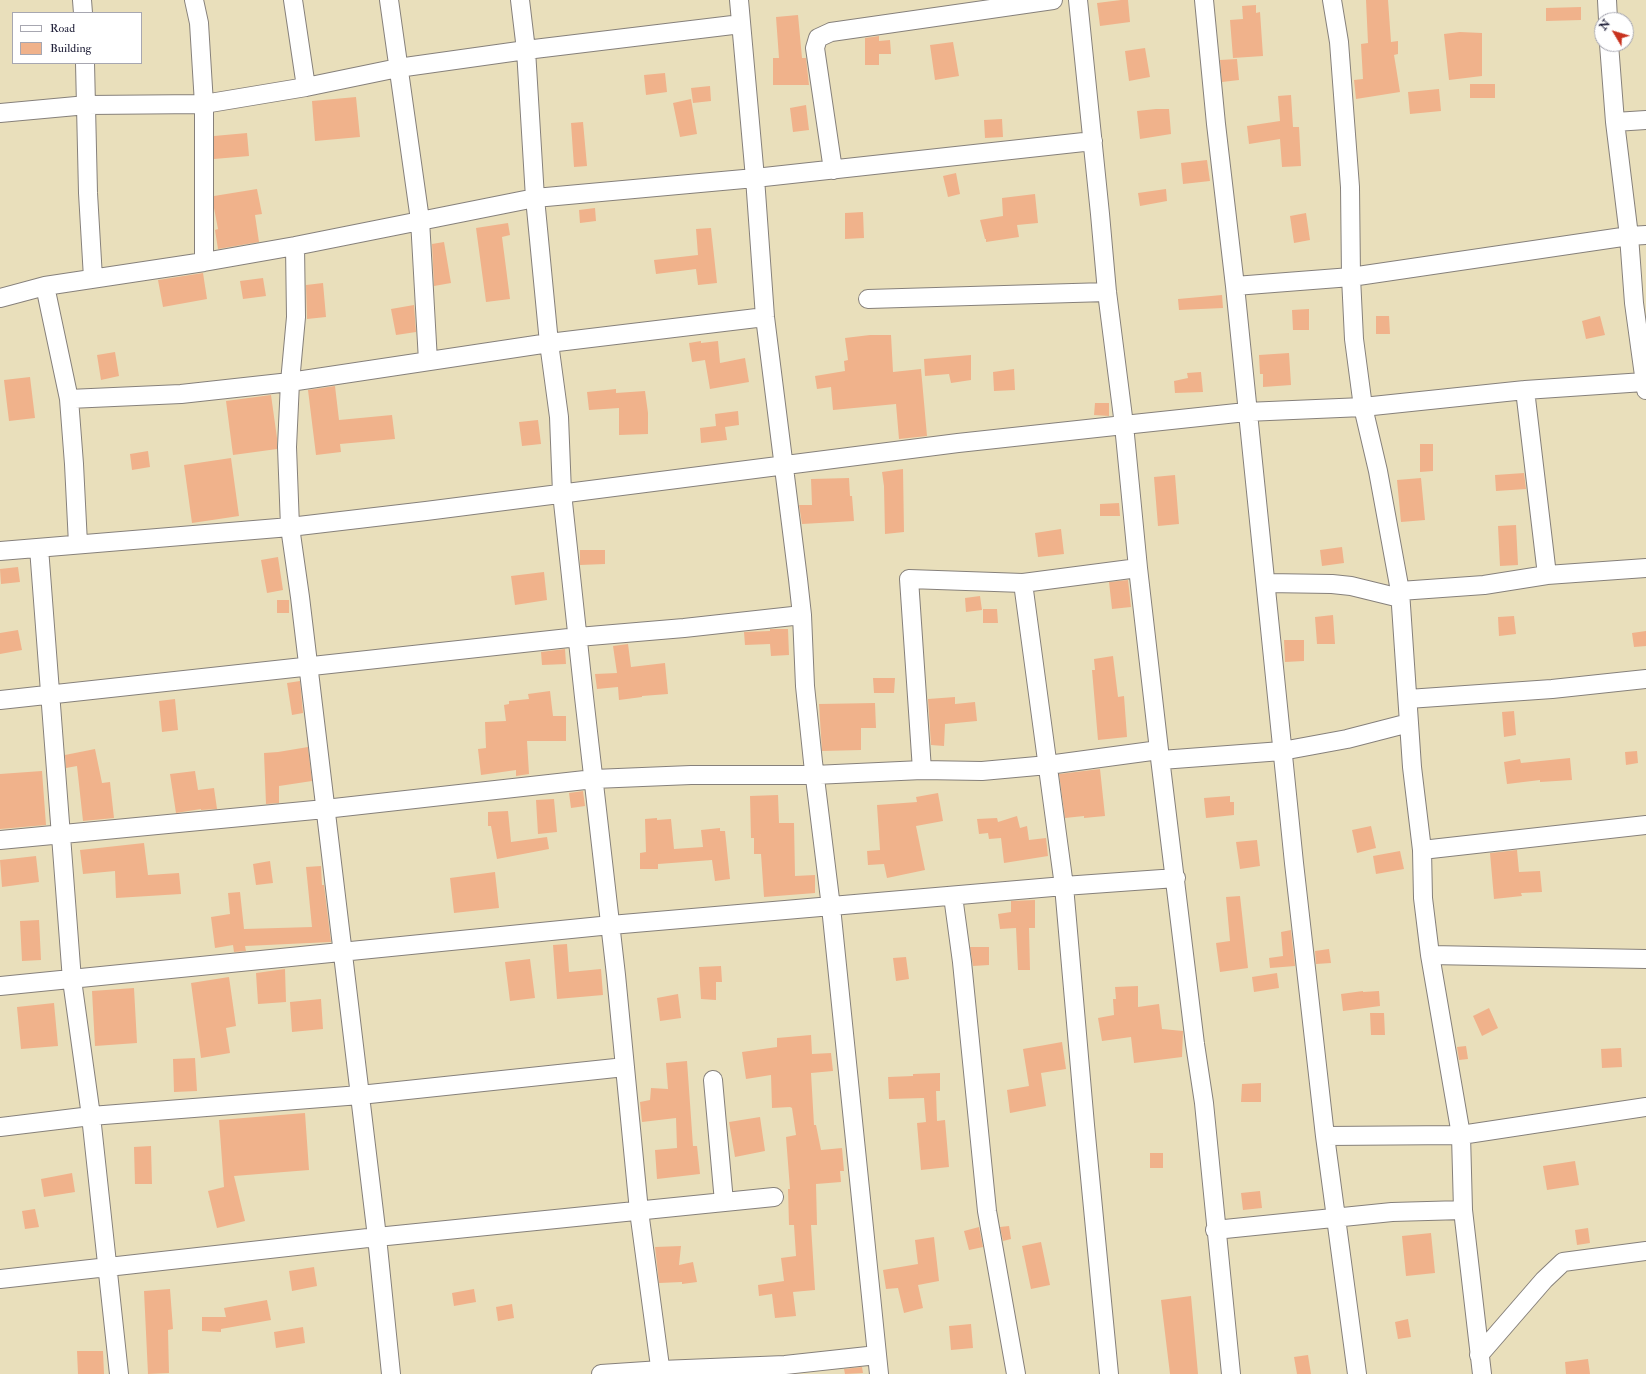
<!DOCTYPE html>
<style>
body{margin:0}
#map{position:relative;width:1646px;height:1374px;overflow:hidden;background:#e9dfbb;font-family:"IM FELL Double Pica",serif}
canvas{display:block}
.legend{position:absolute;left:12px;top:12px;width:130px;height:52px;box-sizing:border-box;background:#fff;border:1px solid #a7a7b1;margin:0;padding:5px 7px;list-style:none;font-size:12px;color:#22223b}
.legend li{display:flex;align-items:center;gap:8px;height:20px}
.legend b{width:20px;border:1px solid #a7a7b1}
.north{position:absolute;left:1594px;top:12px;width:40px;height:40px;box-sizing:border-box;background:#fff;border:1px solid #a7a7b1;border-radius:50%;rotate:308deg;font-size:11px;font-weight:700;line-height:16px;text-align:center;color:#22223b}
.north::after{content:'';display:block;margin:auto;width:14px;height:18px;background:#c8321e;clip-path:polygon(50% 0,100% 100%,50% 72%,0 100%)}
</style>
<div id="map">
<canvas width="1646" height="1374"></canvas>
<ul class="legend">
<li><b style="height:5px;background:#fff"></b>Road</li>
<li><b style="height:11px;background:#f0b28b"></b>Building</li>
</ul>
<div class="north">N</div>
</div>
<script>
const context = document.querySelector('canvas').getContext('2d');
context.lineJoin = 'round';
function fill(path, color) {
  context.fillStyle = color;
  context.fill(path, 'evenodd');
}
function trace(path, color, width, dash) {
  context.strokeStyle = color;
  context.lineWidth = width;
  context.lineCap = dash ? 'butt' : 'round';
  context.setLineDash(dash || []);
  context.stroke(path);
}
fill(new Path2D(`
 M1121 0H1128L1130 22 1100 26 1097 3Z
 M1366 0H1388L1391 42 1398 41V54L1394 55 1400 92 1356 99 1354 80 1363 79 1361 44 1368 43Z
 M1256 5V13L1260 12 1263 56 1233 58 1230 20 1243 19 1242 6Z
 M1581 7V20L1546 21V8Z
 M798 15 802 58H806L809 85H773V58H779L776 17Z
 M1460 32 1482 33V76L1449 80 1444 34Z
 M879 36V41L890 40 891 54H879V65H865V38Z
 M953 42 959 76 935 80 930 45Z
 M1145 48 1150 77 1129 81 1125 51Z
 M1237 59 1239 80 1222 82 1220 60Z
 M665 73 667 92 646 95 644 75Z
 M1470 84H1495V98H1470Z
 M710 86 711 101 693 103 691 88Z
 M1439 89 1441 111 1410 114 1408 92Z
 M1291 95 1293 127H1299L1301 166 1282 167 1280 139 1249 144 1247 126 1280 121 1278 96Z
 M356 97 360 137 315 141 312 101Z
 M691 99 697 134 680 137 673 103Z
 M806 105 809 130 793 132 790 108Z
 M1156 109H1169L1171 134 1140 139 1137 111Z
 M1002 119 1003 137 985 138 984 120Z
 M583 122 587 166 574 167 571 123Z
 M247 133 249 156 214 159V136Z
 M1207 160 1210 181 1183 184 1181 163Z
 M956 173 960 194 948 197 943 176Z
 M257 189 262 214 255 215 259 242 218 249 215 230 218 229 214 208V196Z
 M1166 189 1167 201 1140 206 1138 193Z
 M1035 194 1038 223 1017 225 1019 237 986 242V239H985L980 220 1003 216 1002 198Z
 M595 208 596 221 580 223 579 210Z
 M863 212 864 238 845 239V213Z
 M1306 213 1310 240 1294 243 1290 216Z
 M508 223 510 235 502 237 510 299 486 302 476 228Z
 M711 228 717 283 698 285 696 269 656 274 654 260 698 255 696 229Z
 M444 242 451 283 434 286 432 244Z
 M203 273 207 299 163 307 158 280Z
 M263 278 266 296 243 299 240 281Z
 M323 283 326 317 307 319 306 285Z
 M1222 295 1223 308 1179 310 1178 299Z
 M414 305 416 332 396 335 391 309Z
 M1309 309V330H1293L1292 310Z
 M1376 316H1389L1390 334H1376Z
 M1600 316 1605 335 1586 339 1582 321Z
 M870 335H891L893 372 921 369 927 436 899 439 896 404 833 410 831 387 817 389 815 376 845 371 844 361 848 360 845 338Z
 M701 341V343L718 341 720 363 745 358 749 382 710 389 705 360 692 362 689 343Z
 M115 352 119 376 101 380 97 355Z
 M1289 353 1291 385 1263 387V374H1260L1259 355Z
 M971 355V380L951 383 949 374 925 376 924 359Z
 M1014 369 1015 390 994 391 993 372Z
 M1201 372 1203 392 1175 393 1174 381 1188 378 1187 373Z
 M30 377 35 418 9 421 4 380Z
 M335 386 339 420 392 415 395 439 340 444 341 452 316 455 308 390Z
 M616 389V393L645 391 648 413V434L619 435V408L589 410 587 392Z
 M271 395 277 438V449L233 455 226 401Z
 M1095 403H1109V416L1094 415Z
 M738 411 739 425 725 427 727 440 701 443 700 428 716 426 715 414Z
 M538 420 541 444 522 446 519 422Z
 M1420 444H1433V471L1420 472Z
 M148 451 150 467 132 470 130 454Z
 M231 458 239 516 192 523 184 465Z
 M903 469 904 532 885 534 884 486 882 472Z
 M1524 473 1526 489 1496 491 1495 475Z
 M1175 475 1179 524 1158 526 1154 477Z
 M849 478 850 496H852L854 521 802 524 799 505H812L811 479Z
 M1421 478 1425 520 1401 522 1397 480Z
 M1119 503 1120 516H1100V504Z
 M1516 525 1518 565 1500 566 1498 526Z
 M1061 529 1064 554 1038 557 1035 533Z
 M1342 547 1344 563 1322 566 1320 550Z
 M580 550H605V564L580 565Z
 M278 557 283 590 267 593 261 560Z
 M18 567 20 582 1 584 0 569Z
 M544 572 547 600 515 605 511 576Z
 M1128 580 1131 607 1112 609 1109 582Z
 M980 596 982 610 966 612 965 598Z
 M277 600H289V613H277Z
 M983 609H997L998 623H983Z
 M1333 615 1335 644H1317L1315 617Z
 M1514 616 1516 634 1499 636 1498 617Z
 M770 629H788L789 655 771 656 770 644 745 645 744 632 770 631Z
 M18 630 22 650 0 654V633Z
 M1646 631V646L1634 647 1632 633Z
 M1284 640H1304V661L1285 662Z
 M628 644 631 667 665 663 668 694 642 696V697L619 700 618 687 597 689 595 674 617 673 613 646Z
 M565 649 566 664 542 665 541 652Z
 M1113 656 1118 697 1124 696 1127 737 1098 740 1092 670H1095L1094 659Z
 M873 678H895L894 693H874Z
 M300 681 303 713 292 715 287 683Z
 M550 691 553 716H566V741H527L529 774 516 776V770L481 775 478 749 486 748 485 722 506 721 504 705 509 704V701L529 699 528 694Z
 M955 697V704L975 702 977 721 945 724 944 746 931 745 928 699Z
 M175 699 178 730 162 732 159 701Z
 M875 703 876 728H861V750L822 751 819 704Z
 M1514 711 1516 735 1504 737 1502 712Z
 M308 747 312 781 279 786V803L266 804 264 753 278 752Z
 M95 749 102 783 110 782 114 818 83 821 77 766 66 768 65 755Z
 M1637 751 1638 763 1626 765 1625 752Z
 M1570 758 1572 780 1540 782V780L1507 784 1504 762 1520 759 1521 763Z
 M1100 769 1105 816 1084 818V816L1065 818 1059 774Z
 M42 771 46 825 0 829V774Z
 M195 771 198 790 214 788 217 809 201 810V809L176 813 170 774Z
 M583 791 585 806 571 808 569 793Z
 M938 793 943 821 916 826 925 870 887 878 884 864 868 865 867 851 880 850 877 805 917 802 916 797Z
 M778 795 779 823H794L795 876 815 875V893L764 897 761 854H754V838H751L750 796Z
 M1230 796V802H1234V815L1206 818 1204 798Z
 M554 799 557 832 538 834 536 800Z
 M508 811 511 842 547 837 549 849 497 859 491 826H488V812Z
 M1017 816 1020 828 1027 826 1029 840 1046 838 1048 856 1004 863 1001 838 989 839 988 833 979 834 977 819 997 818 998 822Z
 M657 818V820L671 819 674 849 703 847 701 830 720 828V831H725L730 879 715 881 712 860 658 864V869H640V853L646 852 645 819Z
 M1371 826 1376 848 1357 853 1352 830Z
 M1257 840 1260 866 1240 869 1236 842Z
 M144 843 148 875 179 873 181 894 116 898 115 871 83 874 80 850Z
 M1517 850 1519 872 1540 871 1542 892 1521 893 1522 896 1494 899 1490 853Z
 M1400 851 1404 869 1376 874 1373 856Z
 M36 856 39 882 2 887 0 860Z
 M270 861 273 883 256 885 253 864Z
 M321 866 322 885H324L331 942 245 946 246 951 234 952 233 945 215 948 211 917 230 914 228 893 240 892 244 929 312 927 306 867Z
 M495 872 499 908 454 913 450 878Z
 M1240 896 1248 968 1220 972 1216 943 1230 941 1226 897Z
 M1035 900V928H1029L1030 970H1018L1016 928 1000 929 998 914 1011 912V901Z
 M39 920 41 960 22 961 20 921Z
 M1291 930 1295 966 1270 968 1269 958 1283 956 1281 932Z
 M567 944 569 972 601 969 603 995 557 999 553 945Z
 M970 947H989V965L973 966Z
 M1329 949 1331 963 1316 964 1315 951Z
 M906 957 909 979 896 981 893 958Z
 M530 959 535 998 510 1001 505 962Z
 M721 966 722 982H716V1000L701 999 699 967Z
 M285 969 286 1002 258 1004 256 973Z
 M1277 973 1279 988 1254 992 1252 977Z
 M229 977 236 1026 226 1028 230 1053 201 1058 191 983Z
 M1138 986V1007L1159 1004 1162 1029 1183 1031 1182 1057 1134 1063 1131 1037 1102 1041 1098 1018 1114 1015 1113 999H1116L1115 987Z
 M134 988 137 1043 95 1046 92 991Z
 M1363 991V992L1379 991 1380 1006 1343 1011 1341 994Z
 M678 994 681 1018 660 1021 657 998Z
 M321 999 323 1029 292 1032 290 1002Z
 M54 1003 58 1046 21 1049 17 1007Z
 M1489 1008 1498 1028 1482 1036 1473 1016Z
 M1370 1013H1384L1385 1035H1371Z
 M811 1035 812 1054 831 1053 833 1071 811 1073 814 1125H816L821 1150 842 1148 844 1171H840L841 1182 816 1184 817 1225H811L815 1290 793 1292 796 1316 775 1318 772 1294 759 1296 758 1285 784 1281 781 1258 796 1256 794 1225H789L788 1189H790L786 1137 796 1135 792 1108 790 1107 772 1108 771 1075 746 1079 742 1052 777 1047V1038Z
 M1062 1042 1066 1069 1041 1073 1046 1106 1010 1113 1007 1090 1029 1086 1023 1049Z
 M1466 1046 1468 1059 1459 1060 1457 1047Z
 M1621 1048 1622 1067 1602 1068 1601 1049Z
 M195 1058 197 1091 174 1092 173 1059Z
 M687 1061 693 1146H697L700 1174 657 1179 655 1150 677 1148 676 1118 642 1122 640 1102 650 1100 651 1088 668 1089 666 1063Z
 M940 1073V1091H936L937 1121 945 1120 949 1167 921 1170 917 1123 926 1122 924 1098 889 1099 888 1077 913 1076V1074Z
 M1261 1083V1102H1241L1242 1084Z
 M305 1113 309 1170 234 1176 245 1221 217 1228 208 1191 224 1187 219 1120Z
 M760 1117 765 1151 735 1157 729 1122Z
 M151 1146 152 1184H135L134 1147Z
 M1150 1153H1163V1168H1150Z
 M1575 1161 1579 1185 1547 1190 1543 1166Z
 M72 1173 75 1192 44 1197 41 1179Z
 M1260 1191 1262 1208 1243 1210 1241 1193Z
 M35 1209 39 1227 25 1229 22 1211Z
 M1009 1226 1011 1239 1003 1241 1000 1227Z
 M979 1227 983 1247 969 1250 964 1231Z
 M1588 1228 1590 1243 1577 1245 1575 1230Z
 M1431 1233 1435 1273 1406 1276 1402 1236Z
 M934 1237 939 1281 918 1285 923 1308 904 1313 898 1288 886 1289 883 1270 918 1264 915 1240Z
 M1041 1242 1050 1285 1031 1289 1022 1246Z
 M681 1246 679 1265 693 1262 697 1282 682 1284V1282L659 1283 655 1247Z
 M314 1267 317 1286 292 1291 289 1271Z
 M170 1289 173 1329 168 1330 169 1373 148 1374 144 1291Z
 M474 1289 476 1302 454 1306 452 1293Z
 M1191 1296 1198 1374H1170L1161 1300Z
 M267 1300 271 1320 221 1329V1332L202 1331V1317H226L224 1308Z
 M512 1304 514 1318 498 1321 496 1307Z
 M1408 1319 1411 1337 1398 1339 1395 1322Z
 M971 1324 973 1348 951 1350 949 1326Z
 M303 1327 305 1343 276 1348 274 1332Z
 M77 1351H103L104 1374H78Z
 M1308 1355 1311 1374H1297L1294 1357Z
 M1588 1359 1590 1374H1566L1565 1362Z
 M862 1367 863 1373 845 1374 844 1369Z`), '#f0b28b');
const minor = new Path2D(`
 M82 0 83 13
 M194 0 199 23 204 104V262
 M293 0 306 87
 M389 0 420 220 428 361
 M520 0 526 50 535 198 549 343 559 417 562 493 584 697 616 975 639 1211 661 1374
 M739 0 755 178 765 317 798 579 802 615 805 686 813 762 831 907 879 1374
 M1078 0 1100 214 1107 292 1124 425 1138 568 1159 750 1195 1044 1204 1103 1231 1374
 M1204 0 1216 124 1235 286 1294 863 1325 1136 1357 1374
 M1332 0 1339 42 1350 187 1351 277 1354 339 1363 407 1378 471 1400 591 1412 767 1422 850 1423 898 1430 955 1461 1135 1463 1210 1482 1374
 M1607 0 1608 20
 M1609 44 1615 122 1629 236 1634 303 1646 390
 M85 63 88 193 93 278
 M0 113 87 105 204 104 306 87 398 68 526 50 741 24
 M1615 122 1646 120
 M833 170 815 48 818 38 831 32 1053 0
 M295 246 296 317 290 382 287 447 290 527 300 597 377 1237 391 1374
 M45 286 69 399 74 464 78 544
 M1235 286 1351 277 1629 236 1646 235
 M0 298 45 286 204 262 295 246 535 198 755 178 1093 141
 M868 299 1107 292
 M1525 390 1547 575
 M69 399 181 394 290 382 549 343 765 317
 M39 548 72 980 91 1116 119 1374
 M0 551 290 527 426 511 958 443 1124 425 1246 412 1363 407 1525 390 1644 382
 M1023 583 1064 886 1085 1125 1109 1374
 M1266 583 1332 584 1351 586 1400 598
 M1400 591 1484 585 1547 575 1646 568
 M1408 699 1552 689 1646 679
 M0 700 578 637 684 628 802 615
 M1161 760 1282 751 1347 739 1409 723
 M922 770 909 579 1023 583 1138 568
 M0 840 325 809 594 779 691 775H814L922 770 982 771 1048 765 1159 750
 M1422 850 1646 825
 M953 896 962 962 987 1211 1016 1374
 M1430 955 1646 959
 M0 986 611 925 1064 886 1176 878
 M713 1080 724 1202
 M0 1127 91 1116 360 1095 625 1067
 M1325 1136 1461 1135 1646 1107
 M1215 1230 1392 1212 1463 1210
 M0 1279 377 1237 774 1197
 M1479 1355 1544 1280 1563 1262 1646 1251
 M601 1374 661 1370 785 1365 877 1355`);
trace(minor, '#86807b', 20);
trace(minor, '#fff', 18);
</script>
